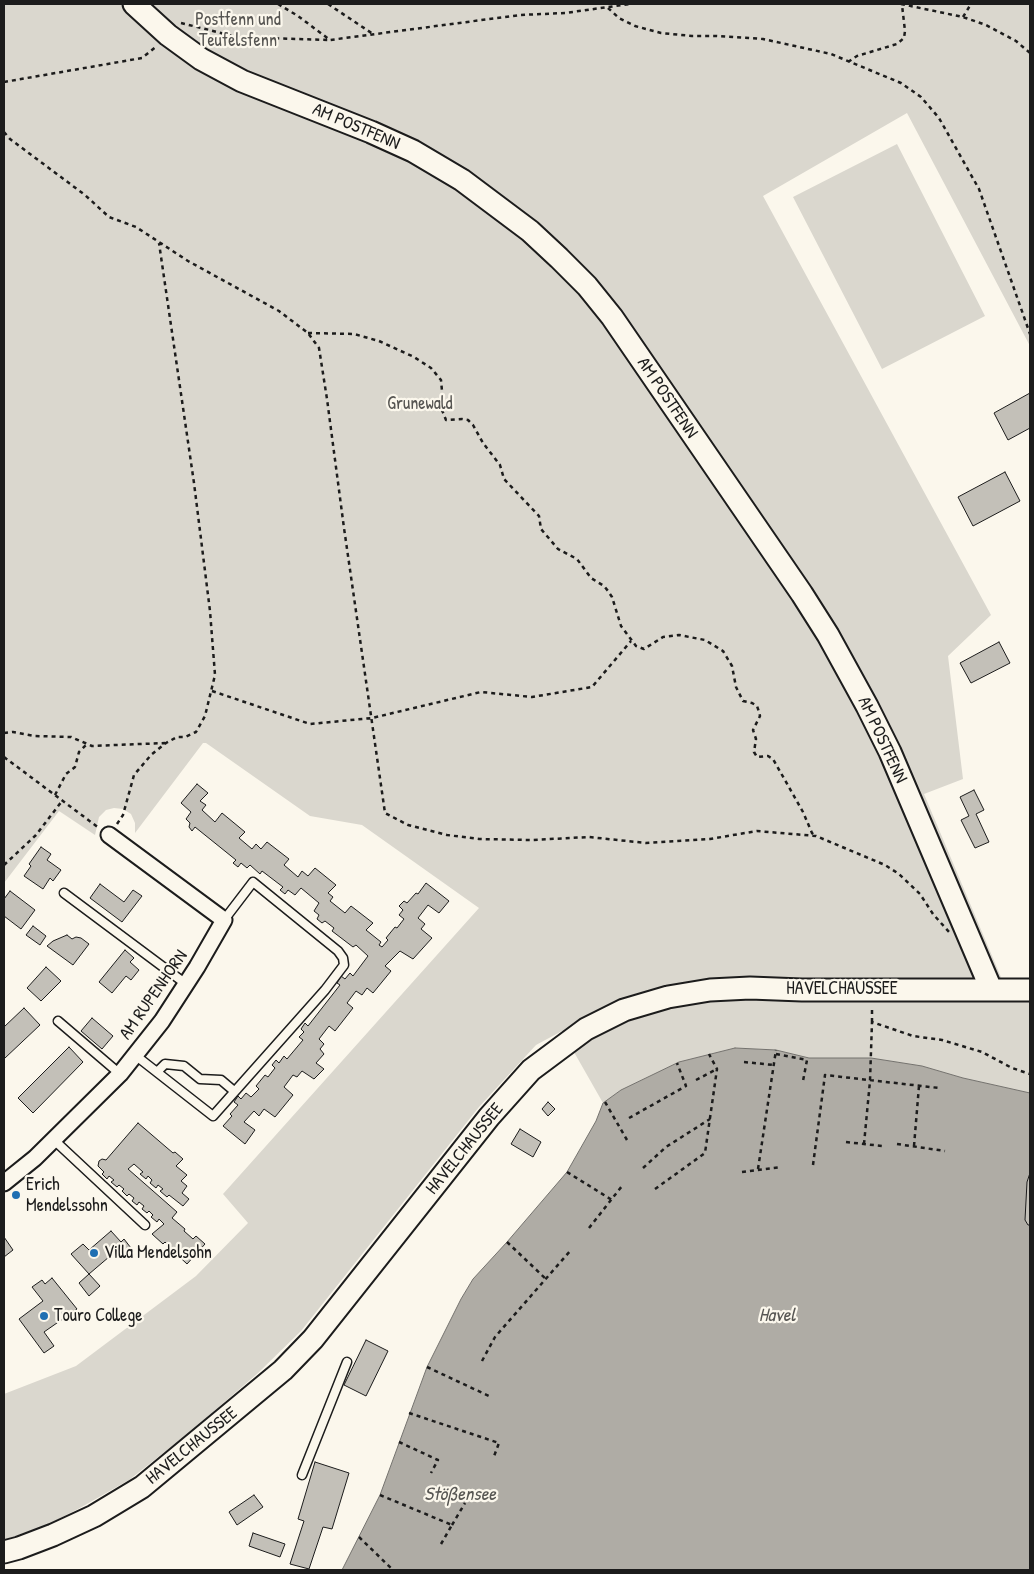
<!DOCTYPE html>
<meta charset="utf-8">
<style>
body{margin:0}
#map{position:relative;width:1034px;height:1574px;overflow:hidden;background:#fbf7ec;font-family:"Patrick Hand",sans-serif}
canvas{display:block}
.frame{position:absolute;inset:0;border:5px solid #1c1c1c;pointer-events:none}
</style>
<div id="map">
<canvas width="1034" height="1574"></canvas>
<div class="frame"></div>
</div>
<script>
const ctx = document.querySelector('canvas').getContext('2d');
ctx.lineJoin = 'round';
function fill(path, color) {
  ctx.fillStyle = color;
  ctx.fill(path, 'evenodd');
}
function shape(rows) {
  const path = new Path2D();
  for (const r of rows) {
    path.moveTo(r[0], r[1]);
    for (let i = 2; i < r.length; i += 2) path.lineTo(r[i], r[i + 1]);
  }
  return path;
}
function strokePath(path, color, width, dash) {
  ctx.strokeStyle = color;
  ctx.lineWidth = width;
  ctx.lineCap = dash ? 'butt' : 'round';
  ctx.setLineDash(dash || []);
  ctx.stroke(path);
}
function label(font, color, halo, rows, align = 'center') {
  ctx.font = font + ' "Patrick Hand",sans-serif';
  ctx.lineWidth = 4.5;
  ctx.setLineDash([]);
  ctx.textBaseline = 'middle';
  ctx.strokeStyle = halo;
  ctx.fillStyle = color;
  for (const [text, x, y, turn = 0] of rows) {
    ctx.save();
    ctx.translate(x, y);
    ctx.rotate((+turn || 0) * Math.PI / 180);
    ctx.textAlign = isNaN(turn) ? turn : align;
    if (halo) ctx.strokeText(text, 0, 0);
    ctx.fillText(text, 0, 0);
    ctx.restore();
  }
}
const green = shape([
 [4,4,1030,4,1030,346,907,113,763,196,991,615,948,656,963,779,924,794,1003,982,1030,981,1030,1093,963,1078,922,1066,871,1058,809,1058,776,1050,735,1048,679,1062,621,1090,603,1103,562,1031,536,1045,479,1107,301,1331,258,1373,190,1432,129,1480,78,1509,47,1525,4,1540,4,1394,76,1366,196,1276,248,1223,223,1194,479,908,362,825,310,816,206,743,203,743,135,833,135,823,131,814,123,809,114,808,106,810,99,817,95,835,59,811,4,883],
 [897,144,985,316,882,369,793,197]
]);
const water = shape([
 [735,1048,776,1050,809,1058,871,1058,922,1066,963,1078,1030,1093,1030,1570,342,1570,380,1495,427,1367,461,1299,473,1279,507,1242,567,1172,596,1121,603,1103,621,1090,679,1062,735,1048]
]);
const building = shape([
 [1030,393,1030,428,1008,440,994,413,1030,393],
 [1005,472,1020,501,973,526,958,497,1005,472],
 [999,642,1010,663,971,683,960,663,999,642],
 [197,784,208,793,200,801,206,805,202,810,215,822,222,813,245,832,239,838,252,849,256,844,261,849,267,842,289,859,284,865,298,877,302,871,308,876,315,868,336,885,328,893,333,897,330,901,345,913,351,906,373,923,366,930,381,942,379,945,382,947,388,940,386,938,395,927,397,928,404,919,399,915,403,910,399,906,404,901,407,903,416,893,418,894,426,883,449,901,439,913,428,905,418,918,425,924,421,929,432,938,413,959,400,951,385,966,391,971,373,993,367,988,362,995,356,991,347,1003,353,1008,335,1031,329,1026,319,1039,324,1044,320,1049,324,1054,316,1063,324,1069,314,1079,302,1071,297,1077,293,1075,284,1087,293,1095,275,1117,264,1109,259,1116,254,1111,244,1122,255,1130,245,1144,223,1126,232,1116,230,1114,238,1105,234,1102,238,1096,241,1099,246,1093,251,1097,259,1089,256,1086,265,1075,268,1077,275,1068,272,1065,276,1060,279,1063,284,1056,287,1059,303,1040,299,1037,304,1032,301,1029,305,1023,308,1026,340,985,337,983,341,976,345,979,350,973,353,976,368,956,356,945,353,947,332,931,334,928,325,921,322,923,317,919,319,915,314,911,319,903,301,888,295,895,288,890,285,894,280,890,283,887,262,871,260,874,250,865,247,868,241,863,238,867,233,863,236,860,195,827,192,831,189,827,190,823,186,819,191,812,181,803,197,784],
 [974,790,984,810,976,814,989,842,975,848,961,820,969,816,960,797,974,790],
 [41,847,51,854,47,860,61,870,53,881,50,878,43,889,24,876,31,866,29,864,41,847],
 [100,884,124,902,133,890,142,896,122,922,90,898,100,884],
 [10,891,35,910,21,929,4,916,4,899,10,891],
 [33,926,46,936,40,945,26,935,33,926],
 [67,935,72,939,76,937,81,938,89,944,73,965,47,946,53,941,67,935],
 [125,950,134,958,130,962,139,970,131,980,126,976,112,993,99,982,125,950],
 [46,967,61,981,41,1001,27,988,46,967],
 [24,1008,40,1025,5,1058,4,1057,4,1027,24,1008],
 [92,1018,113,1036,102,1049,81,1031,92,1018],
 [69,1047,83,1062,33,1113,18,1098,69,1047],
 [548,1102,555,1109,548,1116,542,1109,548,1102],
 [138,1123,173,1153,175,1152,183,1159,176,1166,187,1175,181,1181,187,1186,182,1193,189,1199,183,1206,169,1195,167,1197,160,1191,163,1189,158,1185,156,1188,150,1183,152,1180,148,1176,146,1179,140,1174,143,1172,134,1164,128,1169,177,1212,172,1218,185,1229,184,1231,193,1239,196,1236,205,1244,187,1264,169,1247,169,1246,165,1242,163,1244,152,1234,164,1224,159,1219,157,1222,151,1217,153,1215,149,1211,147,1213,142,1209,144,1206,139,1202,137,1205,132,1201,134,1198,129,1194,127,1196,122,1191,124,1189,119,1185,117,1187,111,1182,114,1180,109,1176,107,1179,102,1174,104,1172,98,1166,99,1161,102,1159,106,1160,138,1123],
 [520,1129,541,1142,533,1157,511,1144,520,1129],
 [1030,1173,1030,1225,1028,1225,1025,1220,1027,1182,1030,1173],
 [111,1231,121,1242,124,1239,131,1248,121,1257,116,1251,89,1274,71,1254,83,1244,89,1250,111,1231],
 [4,1237,13,1250,4,1257,4,1237],
 [89,1274,100,1286,89,1296,79,1283,89,1274],
 [52,1278,77,1309,44,1332,54,1346,44,1353,19,1319,43,1301,32,1287,42,1280,45,1284,52,1278],
 [366,1340,388,1351,366,1396,344,1385,366,1340],
 [315,1462,349,1473,332,1529,323,1527,309,1569,290,1564,304,1521,298,1519,315,1462],
 [254,1495,263,1507,237,1525,229,1512,254,1495],
 [253,1533,285,1544,280,1557,249,1546,253,1533]
]);
const path = shape([
 [278,4,298,16,330,40,520,15,565,13,630,4],
 [328,4,373,34],
 [901,4,963,17,986,25,1016,41,1030,53],
 [608,8,619,18,635,26,661,33,692,36,717,36,763,39,831,54,901,83,921,97,939,118,979,189,1030,334],
 [963,17,971,4],
 [181,23,237,37,328,40],
 [848,62,857,56,897,44,904,38,905,31,902,5],
 [4,82,142,58,157,46],
 [4,132,10,139,85,195,109,217,136,227,188,261,279,311,308,333,319,348,327,399,344,528,385,813,408,825,447,835,479,839,532,840,589,837,646,843,710,839,757,831,816,836,885,865,899,874,920,894,933,914,949,932],
 [308,333,354,334,379,341,414,357,431,368,441,380,443,402,442,410,446,420,462,419,468,420,473,425,483,443,500,465,504,479,539,516,541,529,558,549,577,559,591,578,604,586,608,591,612,597,621,626,636,646,644,649,663,637,679,635,705,640,723,651,732,666,736,687,743,701,752,703,757,706,759,712,760,716,753,730,756,739,754,752,757,757,768,756,773,759,803,812,812,833,814,835],
 [212,691,310,724,372,718,481,692,532,697,592,687,631,641],
 [4,733,13,732,34,736,71,737,92,746,165,743],
 [4,757,99,828],
 [55,795,66,774,75,767,79,752,87,744],
 [117,824,123,815,134,775,151,755,166,743,177,737,185,737,196,732,205,716,215,675,210,611,194,483,159,243],
 [4,865,36,835,62,801],
 [872,1022,872,1006],
 [776,1054,807,1060,803,1081],
 [744,1062,774,1065],
 [696,1080,717,1069],
 [605,1102,627,1140],
 [629,1118,686,1086,677,1063],
 [846,1142,882,1146],
 [864,1144,870,1081,872,1022,913,1036,942,1040,982,1052,1012,1068,1030,1074],
 [897,1144,945,1151],
 [914,1146,919,1086],
 [813,1165,825,1075,939,1088],
 [643,1168,666,1147,710,1119],
 [758,1169,776,1050],
 [567,1172,612,1200],
 [742,1172,781,1167],
 [655,1189,705,1153,717,1069,709,1054],
 [589,1228,622,1186],
 [507,1242,546,1279],
 [482,1361,495,1337,571,1250],
 [427,1367,489,1396],
 [409,1413,499,1443,493,1459],
 [399,1442,438,1460,431,1473],
 [380,1495,452,1525,441,1544],
 [452,1525,465,1503],
 [359,1537,393,1570]
]);
const lane = shape([
 [64,893,186,984],
 [58,1021,120,1074],
 [135,1055,213,1116,325,990,344,965,343,958,338,951,253,882,224,920],
 [157,1072,165,1064,184,1066,200,1079,221,1080,234,1091],
 [54,1140,145,1225],
 [302,1475,347,1362]
]);
const street = shape([
 [4,1183,35,1158,120,1074,162,1021,197,967,224,920,109,835]
]);
const secondary = shape([
 [134,4,168,35,201,59,242,81,371,132,413,151,462,180,530,231,559,258,587,286,612,317,802,594,828,635,867,706,890,752,991,989],
 [4,1552,19,1548,53,1535,94,1516,142,1487,283,1370,313,1339,489,1117,531,1070,586,1029,624,1010,668,997,710,990,750,988,802,990,1030,990]
]);
const markers = [
 [16,1195,5,"#1f6fb2"],
 [94,1253,5,"#1f6fb2"],
 [44,1316,5,"#1f6fb2"]
];
const parkNames = [
 ["Postfenn und",238,20],
 ["Teufelsfenn",238,41],
 ["Grunewald",420,404]
];
const streetNames = [
 ["AM POSTFENN",356,127,23],
 ["AM POSTFENN",667,398,56],
 ["AM POSTFENN",882,740,65],
 ["HAVELCHAUSSEE",842,989],
 ["AM RUPENHORN",154,995,-55],
 ["HAVELCHAUSSEE",465,1149,-51],
 ["HAVELCHAUSSEE",192,1446,-39]
];
const poiNames = [
 ["Erich",26,1185],
 ["Mendelssohn",26,1206],
 ["Villa Mendelsohn",104,1253],
 ["Touro College",54,1316]
];
const waterNames = [
 ["Havel",777,1316],
 ["Stößensee",460,1495]
];
fill(green, '#dad7ce');
fill(water, '#afaca5');
strokePath(water, '#74726e', 1);
fill(building, '#c3c0b8');
strokePath(building, '#1c1c1c', 1);
strokePath(lane, '#1c1c1c', 11);
strokePath(street, '#1c1c1c', 19);
strokePath(secondary, '#1c1c1c', 25);
strokePath(path, '#1c1c1c', 2.5, [4, 4]);
strokePath(lane, '#fbf7ec', 8);
strokePath(street, '#fbf7ec', 15);
strokePath(secondary, '#fbf7ec', 21);
for (const [x, y, r, color] of markers) {
  const dot = new Path2D();
  dot.arc(x, y, r, 0, 2 * Math.PI);
  ctx.fillStyle = color;
  ctx.fill(dot);
  strokePath(dot, '#fbf7ec', 2);
}
label('18px', '#555451', '#fbf7ec', parkNames);
label('18px', '#1c1c1c', '#fbf7ec', streetNames);
label('18px', '#1c1c1c', '#fbf7ec', poiNames, 'left');
label('italic 19px', '#575653', '#fbf7ec', waterNames);
</script>
